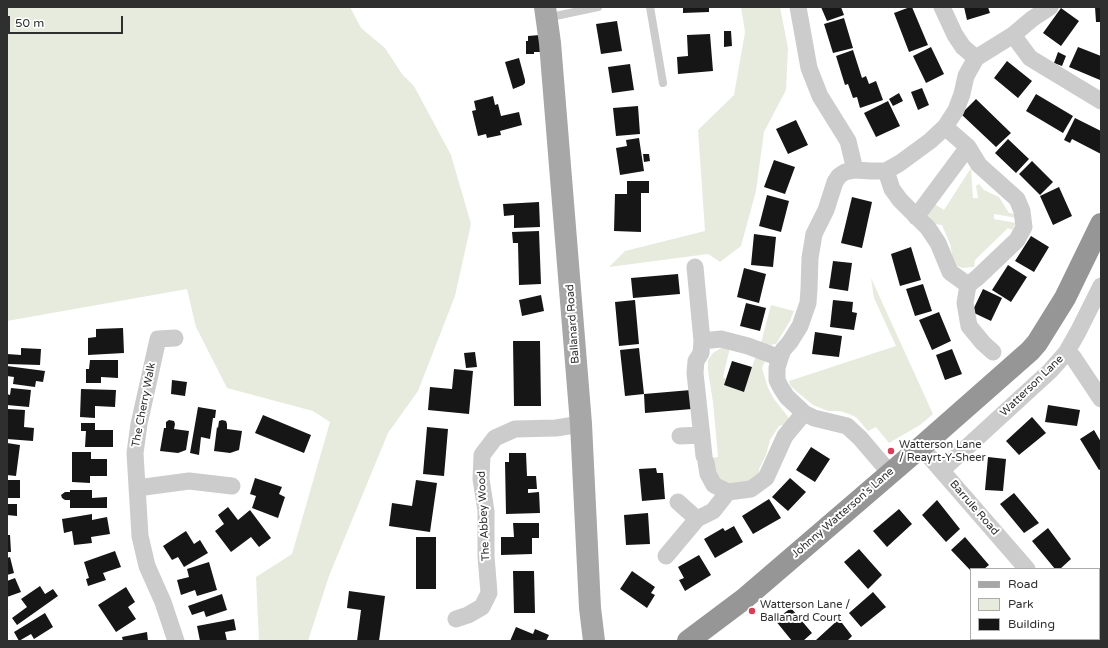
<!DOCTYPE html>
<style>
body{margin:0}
#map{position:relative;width:1108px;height:648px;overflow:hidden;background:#fff;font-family:"Varela Round",sans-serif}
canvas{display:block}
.frame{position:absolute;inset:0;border:8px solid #2f2f2f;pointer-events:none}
.legend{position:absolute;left:970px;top:568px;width:130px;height:72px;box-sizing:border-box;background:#fff;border:1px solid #acacac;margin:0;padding:5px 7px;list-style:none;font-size:12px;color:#2f2f2f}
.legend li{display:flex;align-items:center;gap:8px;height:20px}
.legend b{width:20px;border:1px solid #acacac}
.scale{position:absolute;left:8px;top:16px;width:115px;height:18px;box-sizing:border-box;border:2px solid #2f2f2f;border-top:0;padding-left:5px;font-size:12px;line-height:14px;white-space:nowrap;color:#2f2f2f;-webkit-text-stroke:3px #fff;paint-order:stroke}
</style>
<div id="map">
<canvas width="1108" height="648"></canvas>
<div class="frame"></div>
<ul class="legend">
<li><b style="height:5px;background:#a7a7a7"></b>Road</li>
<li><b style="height:11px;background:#e6ebde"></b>Park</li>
<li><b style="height:11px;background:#161616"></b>Building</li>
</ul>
<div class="scale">50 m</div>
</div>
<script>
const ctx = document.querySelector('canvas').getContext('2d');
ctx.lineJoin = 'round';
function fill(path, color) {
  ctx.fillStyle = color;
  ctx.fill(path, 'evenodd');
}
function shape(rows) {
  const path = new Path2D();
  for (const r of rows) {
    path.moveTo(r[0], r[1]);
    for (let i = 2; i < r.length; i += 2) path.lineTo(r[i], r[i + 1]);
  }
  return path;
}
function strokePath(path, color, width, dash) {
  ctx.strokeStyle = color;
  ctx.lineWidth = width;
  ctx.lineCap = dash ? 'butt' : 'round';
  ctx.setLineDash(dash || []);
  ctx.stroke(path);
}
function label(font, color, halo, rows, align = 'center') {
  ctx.font = font + ' "Varela Round",sans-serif';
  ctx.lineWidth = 4;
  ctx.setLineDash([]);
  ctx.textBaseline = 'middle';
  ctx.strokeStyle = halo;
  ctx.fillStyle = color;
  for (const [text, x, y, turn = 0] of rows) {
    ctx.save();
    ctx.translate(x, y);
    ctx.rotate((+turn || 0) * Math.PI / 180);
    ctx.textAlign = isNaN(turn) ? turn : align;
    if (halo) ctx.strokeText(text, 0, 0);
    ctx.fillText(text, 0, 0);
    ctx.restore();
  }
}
const green = shape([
 [7,7,350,7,361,28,385,48,402,74,414,86,451,155,471,224,455,296,418,391,388,433,329,576,308,641,259,641,256,577,292,554,330,422,313,411,227,388,196,327,187,289,7,321],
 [741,7,780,7,788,48,786,90,764,132,756,191,741,246,720,262,708,254,609,267,625,251,705,231,698,130,734,95,745,32],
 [971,168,973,198,978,198,976,186,979,184,984,190,999,197,1009,213,1016,214,1017,218,994,214,994,219,1016,223,1012,230,1008,228,975,260,974,267,962,268,955,265,952,261,952,254,950,244,942,225,935,224,930,220,928,215,930,208,933,203,944,210],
 [871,278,933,414,920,425,889,443,876,427,868,431,857,418,849,414,840,411,828,411,813,405,796,391,790,385,789,381,896,346,874,298],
 [771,305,794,311,790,321,776,344,770,345,761,343],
 [721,348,730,348,723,377,726,379,724,385,744,392,756,355,765,361,762,368,768,388,774,399,789,418,786,424,779,426,770,440,766,455,759,469,760,475,752,482,730,484,722,481,716,476,711,458,718,457,713,402,708,371,708,360,713,353]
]);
const building = shape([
 [683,7,709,7,709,12,683,13],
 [821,7,841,7,844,15,827,21],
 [910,7,912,7,928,45,909,52,894,13],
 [964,7,988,7,990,13,967,20],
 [1095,7,1101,7,1101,22,1096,22],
 [1061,8,1079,21,1061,46,1043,33],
 [844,18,853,48,833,53,824,24],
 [617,21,622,51,601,54,596,24],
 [724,31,731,31,732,46,724,47],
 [710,34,713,71,678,74,677,57,688,56,687,35],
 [540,35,540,52,534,52,534,54,526,54,526,41,528,41,528,36],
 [931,47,944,74,926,83,913,56],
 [1078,47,1101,56,1100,80,1069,67],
 [853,50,862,78,866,76,869,84,876,81,883,100,860,108,857,97,853,98,848,84,845,85,836,56],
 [1058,52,1066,56,1062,66,1054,63],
 [519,58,525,80,525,83,523,85,513,89,505,62],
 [1007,61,1032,81,1018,98,994,78],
 [630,64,634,90,612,93,608,67],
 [922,88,929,105,918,110,911,92],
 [899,93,903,101,893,106,889,99],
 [1036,94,1073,116,1063,133,1026,111],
 [493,96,495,105,498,104,501,116,519,112,522,125,500,131,501,135,487,138,486,134,478,136,472,111,476,110,474,101],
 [976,99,1011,133,996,147,961,114],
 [888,101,900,126,876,137,864,113],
 [638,106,640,134,616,136,613,108],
 [1075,118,1101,131,1101,154,1072,139,1070,143,1064,140],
 [796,120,808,145,788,154,776,129],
 [639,138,644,171,620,175,616,148,627,146,626,140],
 [1008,139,1029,159,1016,173,995,153],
 [643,154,649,154,650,161,644,162],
 [774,160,795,167,785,194,764,187],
 [1032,161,1053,182,1040,195,1019,174],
 [627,181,649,181,649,193,641,193,641,232,614,231,615,194,627,194],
 [1059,187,1072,216,1053,225,1040,196],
 [767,195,789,201,781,232,759,226],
 [852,197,872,202,862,248,841,243],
 [539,202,540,227,514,228,514,215,504,216,503,204],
 [539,231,541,284,519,285,518,243,513,243,512,232],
 [754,234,776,237,773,267,751,265],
 [1031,236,1049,247,1034,272,1015,261],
 [911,247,921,280,900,286,891,254],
 [833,261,852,263,848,291,829,288],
 [1008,265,1027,277,1011,302,992,290],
 [744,268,766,274,759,303,737,297],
 [678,274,680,294,633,298,631,278],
 [923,284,932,311,915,316,906,289],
 [983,289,1002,298,991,321,972,312],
 [541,295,544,311,522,316,519,300],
 [635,300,639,344,619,346,615,302],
 [833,300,853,302,852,312,857,313,854,330,830,327],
 [746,303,766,308,760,331,740,326],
 [939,312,951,341,932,350,919,320],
 [123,328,124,353,88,355,88,338,96,337,96,329],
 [815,332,842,336,839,357,812,354],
 [513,341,540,341,541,406,514,406],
 [21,348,41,349,40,365,7,364,7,354,21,355],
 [639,348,644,394,625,396,620,350],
 [952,349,962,374,945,380,936,355],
 [475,352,477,367,466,368,464,353],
 [90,360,118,360,118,378,101,377,101,383,86,383,86,369,89,369],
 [732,361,752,367,744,392,724,385],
 [7,366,45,371,43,382,36,381,35,387,13,384,14,377,7,376],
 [454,369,473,371,469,414,428,410,430,387,452,389],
 [172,380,187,382,185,396,171,394],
 [11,388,31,390,29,407,7,405,7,394,10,395],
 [81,389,116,390,115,407,95,406,95,418,80,417],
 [691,390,692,409,645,413,644,394],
 [1048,405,1080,410,1077,426,1045,422],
 [198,407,216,410,215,418,213,418,210,439,201,437,199,455,190,453],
 [8,409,25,410,24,427,34,428,33,441,7,439],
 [263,415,311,435,304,453,255,433],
 [1032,417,1046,433,1019,455,1006,441],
 [169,420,174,421,175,424,174,429,189,431,186,450,178,453,160,451,164,428,166,428,166,422],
 [222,420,226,421,227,424,227,429,242,431,239,450,230,453,214,451,217,427,218,428,219,421],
 [81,423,95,423,95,430,113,430,113,447,85,447,86,431,81,431],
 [427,427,448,429,444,476,423,474],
 [1094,430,1101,442,1101,469,1099,470,1080,439],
 [7,443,20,445,16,476,7,475],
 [811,447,830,459,815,482,796,470],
 [72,452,91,452,91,459,107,459,107,476,90,476,90,483,72,482],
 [509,453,526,453,527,476,536,476,537,489,528,489,528,493,539,492,540,513,506,514,505,462,509,462],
 [988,457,1006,459,1003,491,985,490],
 [656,468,657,473,663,473,665,499,642,501,639,469],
 [255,478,282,487,279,494,285,497,278,518,252,508,256,496,250,494],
 [790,478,806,492,788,511,772,497],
 [7,480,20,480,20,498,7,498],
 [416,480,437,483,430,532,389,526,392,503,412,506],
 [70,490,92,490,92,498,107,497,107,508,70,508,70,500,65,500,62,498,61,495,65,492,70,492],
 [1014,493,1039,523,1024,533,1000,504],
 [769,499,781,518,753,534,742,516],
 [937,500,960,529,946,542,922,515],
 [7,504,17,504,17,516,7,515],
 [228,507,238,520,250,510,271,538,259,547,251,537,231,552,215,531,224,524,218,515],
 [899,509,912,524,887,547,873,531],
 [648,513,650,544,626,545,624,515],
 [92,514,92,520,107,517,110,534,91,537,92,543,74,545,72,531,64,533,62,519],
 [513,523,539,523,539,538,532,538,532,554,501,555,501,537,514,537],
 [734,526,743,542,715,558,704,539,723,528,725,531],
 [1048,528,1071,559,1060,569,1055,569,1032,541],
 [186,531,194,544,200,540,208,553,184,567,178,557,172,560,163,546],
 [7,535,10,535,11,552,7,552],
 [416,537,436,537,436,589,416,589],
 [965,537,989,565,984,569,971,569,971,571,951,550],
 [859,549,882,575,868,589,844,562],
 [115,551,121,567,103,573,106,580,88,586,86,579,89,578,84,562],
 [699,555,711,575,685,591,679,580,684,578,678,567],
 [10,557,14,573,7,575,7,558],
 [209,562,217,590,197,596,195,590,181,595,177,580,189,577,187,569],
 [513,571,534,571,535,613,514,613],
 [632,571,655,587,651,593,655,595,647,608,620,589],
 [15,578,21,592,7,597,7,581],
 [40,586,45,594,53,589,58,596,17,625,12,618,27,607,21,599],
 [126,587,135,602,128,607,136,619,116,632,98,605],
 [349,591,385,596,379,641,357,641,361,610,347,608],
 [873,592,886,607,861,627,849,613],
 [222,594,227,610,206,617,204,611,192,615,188,606],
 [791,608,812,633,803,641,792,641,775,620],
 [45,613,53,627,34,639,31,634,19,641,14,632],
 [234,619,236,630,225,632,227,641,200,641,197,626],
 [839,619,852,636,847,641,817,641,816,640],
 [516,627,533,634,535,629,549,635,546,641,510,641],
 [147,632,148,641,123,641,122,637],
 [1023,639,1044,639,1046,641,1025,641]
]);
const lane = shape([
 [650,7,663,83],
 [546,18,598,7]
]);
const street = shape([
 [798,7,809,68,820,96,848,141,855,170],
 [942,7,955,35,963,47,976,58],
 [1013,35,1030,58,1101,101],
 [886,171,892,189,900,200,928,228,938,243,950,272,968,285,977,278,1017,240,1024,227,1022,211,1017,199,979,165,968,147,945,127],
 [916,217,968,147],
 [695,267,702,341],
 [968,285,965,303,969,326,983,343,993,352],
 [175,338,158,339,139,424,135,453,140,536,147,566,163,602,176,641],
 [1066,353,1073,357,1101,399],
 [680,436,702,435],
 [921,447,1027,569],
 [704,456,695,373,696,361,701,353,702,341,721,339,748,346,780,358],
 [706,462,708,474,714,485,728,492],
 [942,470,1050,371,1066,353,1078,332,1101,286],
 [890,473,860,438,847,426,814,418,804,413,787,397,781,388,777,380,777,368,780,358,783,350,790,342,800,326,808,303,809,289,810,258,814,234,826,210,835,182,839,176,845,172,855,170,871,171,886,171,900,163,930,141,945,127,956,110,962,94,966,76,976,58,1013,35,1032,19,1050,7],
 [137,488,189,481,232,486],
 [678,502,697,519],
 [666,556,697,519,713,511,728,492,751,489,766,478,785,436,804,413],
 [456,619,468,615,482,607,489,593,486,556,486,511,481,479,482,455,495,438,515,429,556,428,581,424],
 [1088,639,1090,641]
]);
const primary = shape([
 [545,7,550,43,581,424,590,608,594,641]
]);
const highway = shape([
 [688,641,744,599,921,447,1030,351,1037,343,1065,298,1101,224]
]);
const markers = [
 [891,451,4,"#d6415a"],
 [752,611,4,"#d6415a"]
];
const streetNames = [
 ["Ballanard Road",573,324,-94],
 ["Watterson Lane",1032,386,-44],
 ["The Cherry Walk",144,405,-79],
 ["Barrule Road",974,508,49],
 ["Johnny Watterson's Lane",843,513,-41],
 ["The Abbey Wood",484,516,-93]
];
const poiNames = [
 ["Watterson Lane",899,445],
 ["/ Reayrt-Y-Sheer",899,458],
 ["Watterson Lane /",760,605],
 ["Ballanard Court",760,618]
];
fill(green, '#e6ebde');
fill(building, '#161616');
strokePath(lane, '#ccc', 8);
strokePath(street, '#ccc', 17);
strokePath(primary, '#a7a7a7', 22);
strokePath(highway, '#969696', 22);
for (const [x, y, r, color] of markers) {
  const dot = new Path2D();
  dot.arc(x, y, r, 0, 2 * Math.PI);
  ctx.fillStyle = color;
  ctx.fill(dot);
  strokePath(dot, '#fff', 1.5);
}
label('11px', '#2f2f2f', '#fff', streetNames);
label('11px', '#2f2f2f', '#fff', poiNames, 'left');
</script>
